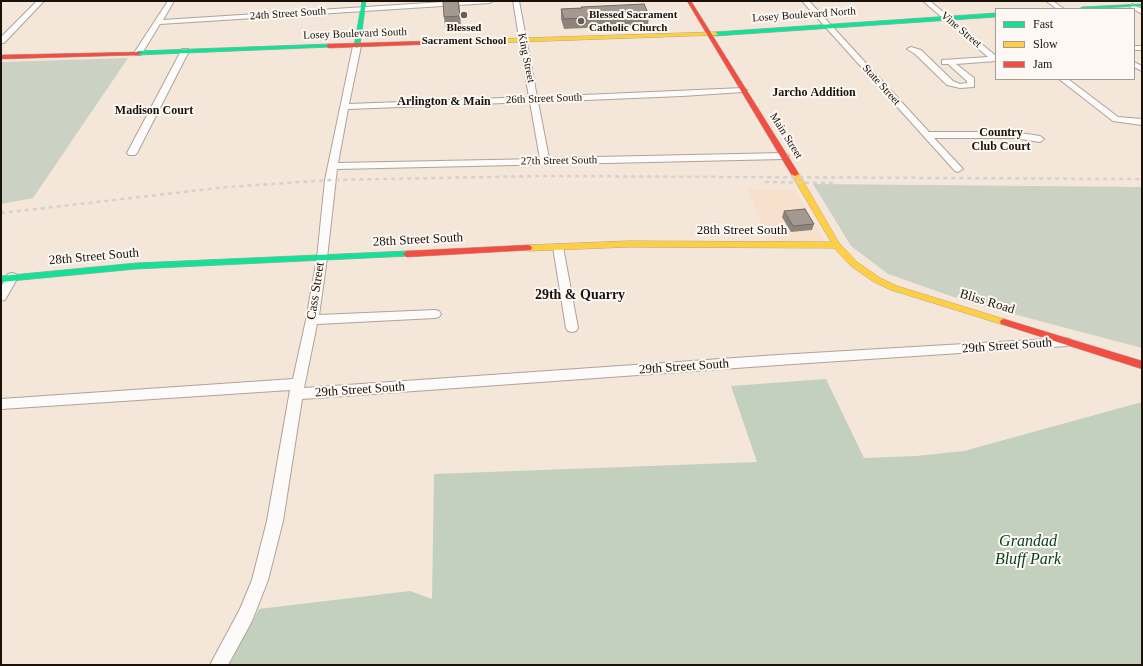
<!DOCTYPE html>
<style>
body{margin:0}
#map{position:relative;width:1143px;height:666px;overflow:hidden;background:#f4e7da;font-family:Georgia,serif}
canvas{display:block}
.frame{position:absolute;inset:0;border:2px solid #1a120a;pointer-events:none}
.legend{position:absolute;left:995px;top:8px;width:140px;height:72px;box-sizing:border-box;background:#fdf8f3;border:1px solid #a29c96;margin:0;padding:5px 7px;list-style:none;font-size:12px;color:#1a120a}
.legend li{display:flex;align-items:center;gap:8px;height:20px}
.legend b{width:20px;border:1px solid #a29c96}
</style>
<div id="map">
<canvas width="1143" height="666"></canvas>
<div class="frame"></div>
<ul class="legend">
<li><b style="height:5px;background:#16e098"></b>Fast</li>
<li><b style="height:5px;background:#ffcf43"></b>Slow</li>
<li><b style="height:5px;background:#f24e42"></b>Jam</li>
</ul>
</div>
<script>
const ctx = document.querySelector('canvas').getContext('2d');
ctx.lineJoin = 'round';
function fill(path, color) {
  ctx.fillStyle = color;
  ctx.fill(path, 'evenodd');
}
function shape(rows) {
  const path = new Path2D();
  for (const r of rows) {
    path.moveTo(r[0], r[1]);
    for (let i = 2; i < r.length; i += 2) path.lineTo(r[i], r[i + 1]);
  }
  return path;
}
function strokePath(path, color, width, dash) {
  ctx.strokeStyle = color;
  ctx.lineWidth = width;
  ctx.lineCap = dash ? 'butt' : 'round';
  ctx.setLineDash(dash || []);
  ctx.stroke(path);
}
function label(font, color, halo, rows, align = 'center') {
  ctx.font = font + ' Georgia,serif';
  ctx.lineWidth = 4;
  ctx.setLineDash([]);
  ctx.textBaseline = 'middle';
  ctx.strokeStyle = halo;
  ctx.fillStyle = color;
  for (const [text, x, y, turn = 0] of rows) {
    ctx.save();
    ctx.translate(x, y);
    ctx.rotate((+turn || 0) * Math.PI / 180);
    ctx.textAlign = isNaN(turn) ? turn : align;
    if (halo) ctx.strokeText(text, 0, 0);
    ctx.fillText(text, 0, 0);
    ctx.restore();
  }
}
const built = shape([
 [747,189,795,190,824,239,822,241,769,241]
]);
const green = shape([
 [128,58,33,198,1,204,1,62],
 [813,184,1142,187,1142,348,968,302,888,274,851,246]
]);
const forest = shape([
 [826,379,864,458,916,456,964,451,1142,402,1142,665,229,665,259,609,410,591,432,599,434,474,757,462,731,386]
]);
const street = shape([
 [37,1,44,1,4,43,1,43,1,37,37,1],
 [168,1,174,1,163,20,459,1,493,1,490,3,160,24,141,55,135,55,134,53,168,1],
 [513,1,519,1,537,97,743,88,747,90,743,92,682,96,538,102,549,158,784,153,789,156,784,159,337,169,327,258,319,315,435,310,439,311,441,314,439,317,435,318,317,324,304,388,778,355,1066,338,1070,339,1072,342,1070,345,1066,346,778,365,302,399,283,521,268,580,252,621,228,665,210,665,240,609,252,580,267,521,290,390,1,409,1,399,293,379,306,320,317,258,325,180,353,46,357,44,361,46,349,104,529,97,513,1],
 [530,102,540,159,338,163,348,109,530,102],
 [802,1,809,1,929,132,1014,132,1040,136,1044,139,1040,142,1014,138,934,138,963,169,958,172,955,171,802,1],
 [923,1,930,1,996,56,996,61,956,64,974,78,974,87,960,88,947,85,915,54,907,49,911,47,921,50,953,81,960,84,967,83,967,81,948,64,942,64,942,60,988,57,923,1],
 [1046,1,1053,1,1064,9,1057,9,1046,1],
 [1132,4,1142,9,1142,14,1130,7,1129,6,1132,4],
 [1134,46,1142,46,1142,50,1134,50,1134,46],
 [182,49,188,49,189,51,137,153,135,155,129,155,127,153,182,49],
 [1134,62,1142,66,1142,71,1134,67,1134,62],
 [1059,79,1068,79,1118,117,1142,119,1142,125,1113,121,1059,79],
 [558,244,563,247,578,328,576,331,572,332,568,331,566,328,553,247,558,244],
 [12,273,16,274,18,277,5,300,1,301,1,287,8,274,12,273]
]);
const fast = shape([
 [362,1,366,1,360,46,357,48,354,46,362,1],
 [1142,4,1142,6,1079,9,1082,7,1142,4],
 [996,13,996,17,715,36,712,34,715,32,996,13],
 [329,44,331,45,331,47,138,55,135,53,138,51,329,44],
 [407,251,410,252,411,254,410,256,136,269,1,282,1,276,136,263,407,251]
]);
const slow = shape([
 [715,32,718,34,717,35,461,44,458,42,461,40,715,32],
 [795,172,799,174,839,243,857,262,880,278,897,286,1007,320,1008,322,1007,324,1004,325,891,290,874,282,851,266,834,248,629,247,528,251,524,248,528,245,629,241,831,242,791,174,795,172]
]);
const jam = shape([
 [687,1,691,1,799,174,795,176,791,174,687,1],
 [461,40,463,41,463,43,329,48,326,46,329,44,461,40],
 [140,52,141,53,138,55,1,59,1,55,140,52],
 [528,245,531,246,532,248,531,250,407,257,403,254,407,251,528,245],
 [1004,319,1142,361,1142,369,1001,324,1000,322,1001,320,1004,319]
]);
const rail = shape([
 [765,182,833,183],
 [1,213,227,187,330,180,540,176,1142,179]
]);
const wall = shape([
 [459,1,461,26,445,27,444,17],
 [581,7,649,15,648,25,564,29,561,19,561,9,581,8],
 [784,211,814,224,812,230,791,232,782,217]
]);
const building = shape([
 [443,1,458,1,460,16,444,17,443,1],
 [644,4,649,15,564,19,561,9,582,8,581,7,644,4],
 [805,209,814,224,793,226,784,211,805,209]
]);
const markers = [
 [464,15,4,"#665d53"],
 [581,21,4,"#665d53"]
];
const farStreetnames = [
 ["24th Street South",288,14,-4],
 ["Losey Boulevard North",804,15,-4],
 ["Vine Street",961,30,40],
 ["Losey Boulevard South",355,34,-2],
 ["King Street",526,58,79],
 ["State Street",881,85,48],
 ["26th Street South",544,99,-2],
 ["Main Street",786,136,58],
 ["27th Street South",559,161,-1]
];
const farPoinames = [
 ["Blessed Sacrament",589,15],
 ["Catholic Church",589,28],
 ["Blessed",464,28,"center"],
 ["Sacrament School",464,41,"center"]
];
const farNeighbourhoodnames = [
 ["Jarcho Addition",814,93],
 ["Arlington & Main",444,102],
 ["Madison Court",154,111],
 ["Country",1001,133],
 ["Club Court",1001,147]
];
const streetNames = [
 ["28th Street South",742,231],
 ["28th Street South",418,240,-3],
 ["28th Street South",94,257,-5],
 ["Cass Street",316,291,-81],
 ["Bliss Road",987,302,17],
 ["29th Street South",1007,346,-4],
 ["29th Street South",684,367,-4],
 ["29th Street South",360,390,-4]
];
const neighbourhoodNames = [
 ["29th & Quarry",580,295]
];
const nearParknames = [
 ["Grandad",1028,542],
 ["Bluff Park",1028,560]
];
fill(built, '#f7e1cc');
fill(green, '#cbd1c3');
fill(forest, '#c3d0bd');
strokePath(street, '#aea39a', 2);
strokePath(fast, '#aea39a', 1);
strokePath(slow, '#aea39a', 1);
strokePath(jam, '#aea39a', 1);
fill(street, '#fdfbf9');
fill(fast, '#16e098');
fill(slow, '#ffcf43');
fill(jam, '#f24e42');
strokePath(rail, '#d5d1cd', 2.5, [4, 4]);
fill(wall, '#8d847c');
fill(building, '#a49990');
strokePath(building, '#736b65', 1);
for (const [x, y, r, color] of markers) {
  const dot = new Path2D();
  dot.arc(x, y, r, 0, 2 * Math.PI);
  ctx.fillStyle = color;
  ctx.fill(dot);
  strokePath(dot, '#fdf8f3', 1.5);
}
label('11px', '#1a120a', '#fdf8f3', farStreetnames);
label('bold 11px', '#1a120a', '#fdf8f3', farPoinames, 'left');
label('bold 12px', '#1a120a', '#fdf8f3', farNeighbourhoodnames);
label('13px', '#1a120a', '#fdf8f3', streetNames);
label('bold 14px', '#1a120a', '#fdf8f3', neighbourhoodNames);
label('italic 16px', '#003e21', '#fdf8f3', nearParknames);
</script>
